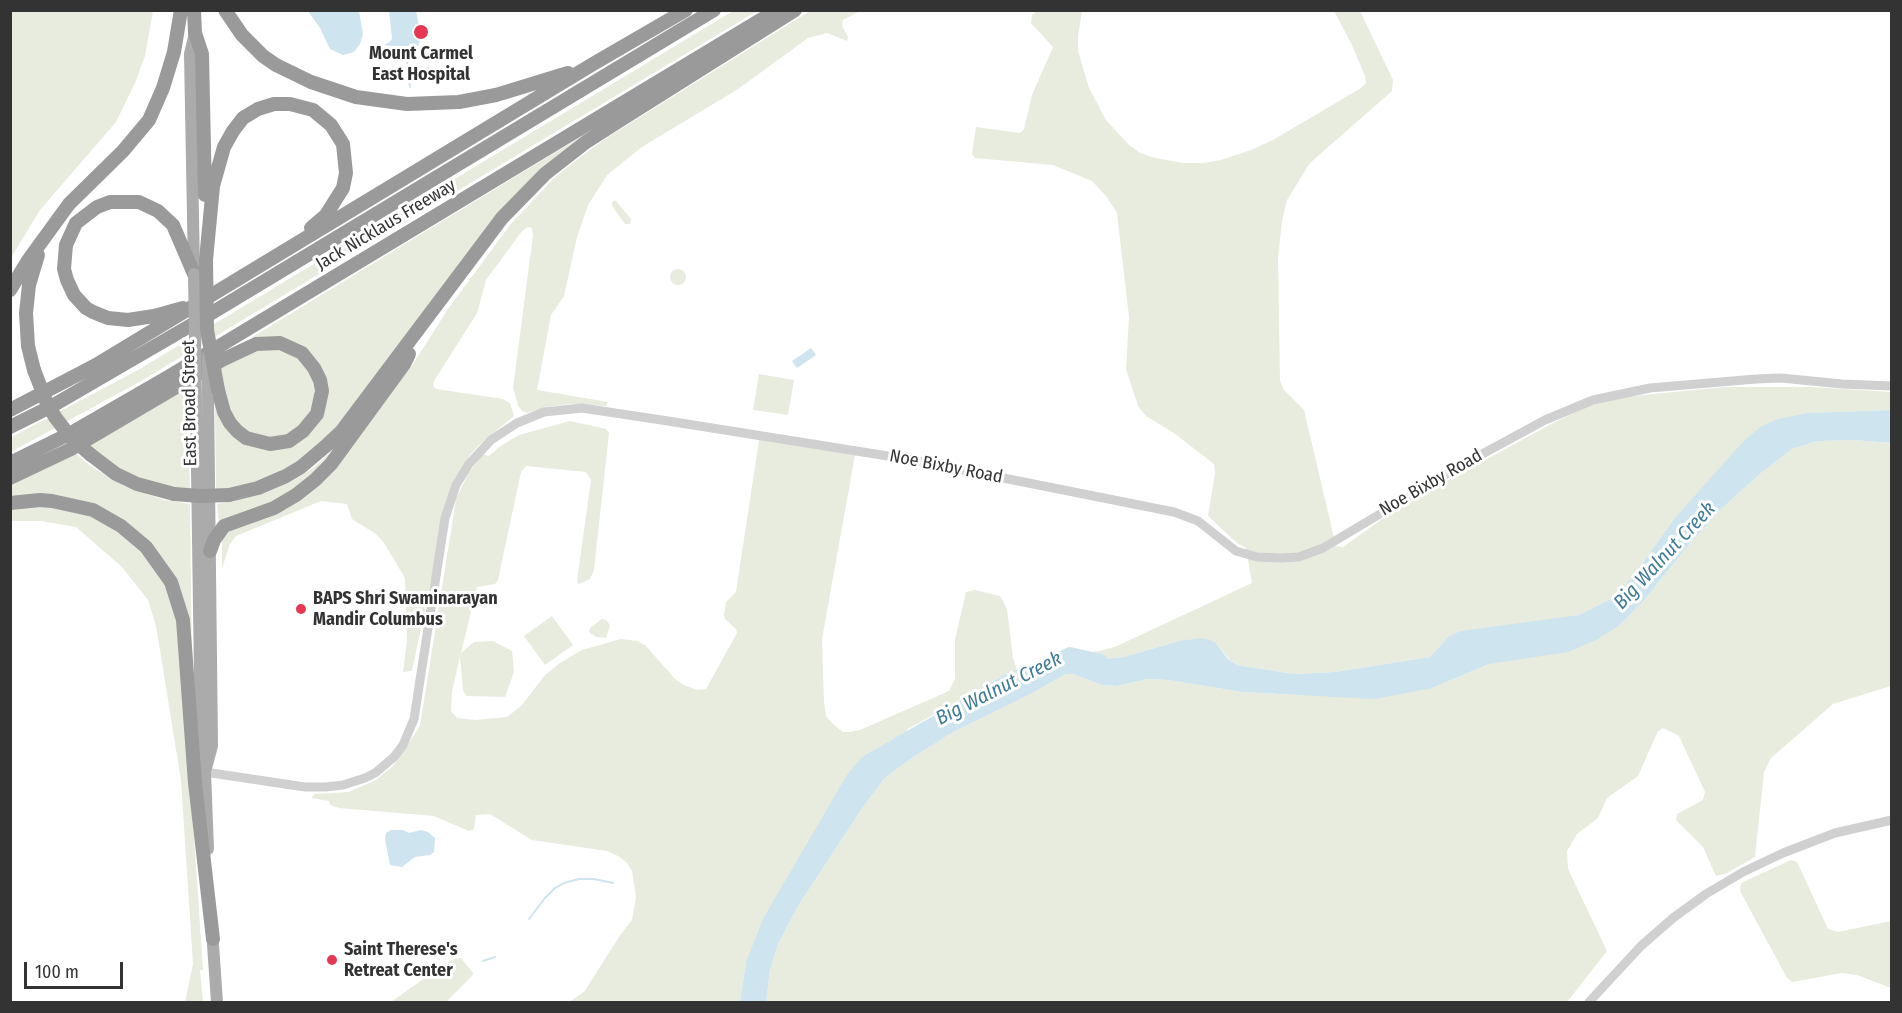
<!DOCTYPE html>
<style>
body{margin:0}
#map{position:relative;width:1902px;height:1013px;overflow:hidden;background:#fff;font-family:"Fira Sans Condensed",sans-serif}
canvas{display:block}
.frame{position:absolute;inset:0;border:12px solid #333;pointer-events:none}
.scale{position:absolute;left:24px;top:962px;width:99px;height:27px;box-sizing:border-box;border:3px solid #333;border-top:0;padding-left:8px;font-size:18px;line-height:21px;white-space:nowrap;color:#333;-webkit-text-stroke:4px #fff;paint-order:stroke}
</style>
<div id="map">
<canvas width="1902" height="1013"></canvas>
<div class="frame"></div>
<div class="scale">100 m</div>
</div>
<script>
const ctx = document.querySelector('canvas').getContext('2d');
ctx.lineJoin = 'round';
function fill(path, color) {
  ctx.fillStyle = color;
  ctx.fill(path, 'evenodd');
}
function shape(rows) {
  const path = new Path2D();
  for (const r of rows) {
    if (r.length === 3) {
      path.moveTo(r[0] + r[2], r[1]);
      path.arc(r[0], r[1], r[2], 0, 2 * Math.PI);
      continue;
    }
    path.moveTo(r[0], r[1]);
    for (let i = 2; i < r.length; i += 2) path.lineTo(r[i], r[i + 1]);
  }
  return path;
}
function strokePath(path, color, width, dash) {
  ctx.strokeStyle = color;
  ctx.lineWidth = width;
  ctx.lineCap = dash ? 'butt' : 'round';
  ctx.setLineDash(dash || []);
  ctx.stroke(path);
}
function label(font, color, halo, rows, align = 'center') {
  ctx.font = font + ' "Fira Sans Condensed",sans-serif';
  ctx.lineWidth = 6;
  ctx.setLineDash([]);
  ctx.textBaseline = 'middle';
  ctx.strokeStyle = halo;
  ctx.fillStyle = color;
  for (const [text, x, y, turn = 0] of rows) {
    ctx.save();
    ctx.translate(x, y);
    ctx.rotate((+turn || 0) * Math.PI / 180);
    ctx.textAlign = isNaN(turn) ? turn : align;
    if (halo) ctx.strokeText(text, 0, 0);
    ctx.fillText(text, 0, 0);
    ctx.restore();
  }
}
const green = shape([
 [11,10,153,11,145,56,135,83,116,122,40,210,11,258],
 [733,11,757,11,141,381,11,452,10,438,138,370],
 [810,11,860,11,843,20,842,26,848,37,847,41,827,33,808,38,738,89,642,147,607,175,588,205,577,237,564,296,551,315,537,390,608,402,606,406,571,404,547,407,527,413,522,411,518,405,513,388,533,235,532,228,528,227,522,231,486,280,477,313,434,381,433,386,436,389,503,399,510,403,514,416,480,444,470,455,456,477,449,492,412,671,403,672,407,641,405,578,384,543,376,534,352,519,347,504,321,501,236,536,230,544,222,568,222,537,224,532,282,508,383,399,413,364,448,309,510,225,554,178,580,157,608,137],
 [1037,11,1082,11,1078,36,1078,51,1089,88,1106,120,1128,144,1140,153,1155,158,1183,163,1204,163,1221,160,1251,150,1273,140,1361,88,1366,83,1365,76,1351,43,1334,11,1360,11,1393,80,1392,91,1310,163,1287,200,1282,221,1278,258,1280,381,1284,390,1304,410,1336,546,1343,547,1396,509,1551,424,1586,407,1622,397,1725,387,1813,387,1891,392,1891,410,1808,413,1674,519,1632,578,1609,600,1579,615,1448,637,1430,657,1335,672,1294,674,1237,665,1229,659,1215,642,1179,641,1124,657,1103,659,1071,654,1100,651,1117,646,1252,583,1246,548,1237,543,1208,516,1215,473,1214,464,1174,433,1146,416,1138,406,1126,369,1129,317,1117,213,1106,196,1092,181,1053,165,975,158,972,154,976,127,1020,133,1024,129,1032,95,1053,47,1031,23,1032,15],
 [587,133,561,155,342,423,304,459,255,484,216,490,215,406,220,415,269,448,322,411,311,358,252,339,254,336],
 [615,200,631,219,630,224,625,224,612,206,612,202],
 [678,277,8],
 [273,349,290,354,303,362,313,381,315,397,311,411,301,426,288,435,270,439,247,433,229,415,220,367,255,350],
 [759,374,794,380,788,415,753,410],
 [187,386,190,490,177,489,146,481,115,467,87,446],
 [570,421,606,429,609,433,594,570,590,579,579,584,577,581,591,480,586,472,526,466,521,472,498,580,495,584,477,587,461,653,474,642,493,641,512,651,514,672,505,697,467,696,463,691,460,656,452,692,451,711,457,718,476,720,507,717,522,705,545,675,560,663,582,650,621,639,637,641,645,645,676,680,684,685,697,690,706,689,737,633,736,629,725,619,724,615,726,602,736,592,759,440,855,455,822,639,824,702,826,716,835,726,843,732,851,732,860,730,949,691,955,679,955,640,966,592,975,590,1000,596,1007,609,1013,658,1017,670,1004,675,908,729,746,962,740,1002,569,1002,584,992,621,934,632,920,636,898,632,871,627,863,620,857,607,851,532,840,490,814,476,815,474,829,469,831,434,816,339,808,330,805,329,801,311,798,315,794,349,792,376,780,394,765,420,726,454,512,456,499,468,474,483,454,489,456,499,447,519,435],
 [1853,440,1891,443,1891,686,1833,704,1771,758,1764,772,1755,857,1727,873,1716,876,1703,847,1676,820,1677,814,1703,800,1705,792,1679,736,1663,728,1658,731,1638,776,1607,798,1598,818,1577,834,1567,851,1568,869,1607,951,1567,1002,766,1002,770,970,778,944,798,906,863,807,884,779,910,759,955,731,1027,696,1066,674,1073,674,1102,685,1117,686,1148,679,1168,680,1242,692,1297,695,1432,688,1489,664,1510,659,1620,625,1646,598,1691,542,1721,509,1761,473,1792,449,1817,441],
 [341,442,331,458,285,497,219,524,217,504,259,495,292,481,312,469],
 [75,453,89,465,124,486,164,500,190,504,192,670,182,603,117,519,11,499,11,484],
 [41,505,83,511,138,544,165,581,180,629,203,970,200,970,203,1002,185,1002,193,964,181,780,156,626,148,600,122,567,76,527,41,521,11,521,11,507],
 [552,616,573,645,545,665,524,636],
 [602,619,606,620,610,625,606,638,596,637,589,632,590,628],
 [1791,860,1797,862,1828,929,1838,932,1891,921,1891,988,1857,975,1842,973,1792,982,1787,978,1740,891,1741,883],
 [461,958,473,973,472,976,446,1002,391,1002,443,965,454,959]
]);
const water = shape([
 [308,11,359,11,363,34,360,44,354,52,343,55,330,49,320,28],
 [389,11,416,11,421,36,417,49,384,45,391,41,392,38],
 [811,348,816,355,797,368,792,361],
 [1891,410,1891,443,1854,440,1817,441,1792,449,1761,473,1721,509,1691,542,1646,598,1620,625,1596,640,1568,652,1489,664,1432,688,1375,699,1242,692,1168,680,1148,679,1117,686,1102,685,1073,674,1066,674,1027,696,955,731,910,759,884,779,863,807,798,906,778,944,770,970,766,1002,740,1002,746,962,764,917,847,775,862,757,1004,675,1054,655,1071,654,1103,659,1124,657,1179,641,1203,638,1215,642,1228,659,1237,665,1294,674,1335,672,1430,657,1448,637,1461,631,1579,615,1609,600,1632,578,1674,519,1742,443,1760,427,1778,419,1808,413],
 [391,830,403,830,409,833,421,830,428,832,435,838,434,852,430,855,415,857,402,867,390,865,385,839,386,833]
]);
const stream = shape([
 [405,47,410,87],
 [529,919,545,898,555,888,564,883,579,879,594,879,613,883],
 [483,961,495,957]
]);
const river = shape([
 [1053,661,1070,653,1101,660]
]);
const minor = shape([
 [205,772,305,787,326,787,343,785,365,778,375,773,394,757,403,745,414,719,445,518,456,485,469,464,491,440,517,423,544,412,582,408,668,421,913,460,1174,512,1198,521,1236,551,1257,557,1281,558,1299,557,1323,548,1462,465,1545,420,1593,400,1650,388,1756,379,1781,378,1842,384,1892,386],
 [1589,1002,1641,946,1673,918,1706,894,1743,872,1783,853,1835,833,1892,820]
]);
const major = shape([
 [194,271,190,54,195,33],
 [196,401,201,746,205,772,208,849],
 [206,768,212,746,208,394],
 [212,930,217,1002]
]);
const highway = shape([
 [194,10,195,33,202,54,205,195],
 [225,10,242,35,263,56,276,65,311,82,356,97,407,104,459,102,496,95,568,73],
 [206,260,213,186,224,147,233,131,243,118,258,109,274,104,290,104,313,110,331,125,343,144,346,173,343,188,326,215,311,228],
 [10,290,29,259,69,204,123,151,149,120,163,88,174,52,181,10],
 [183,308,154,316,128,320,108,318,93,312,86,308,74,295,67,280,64,269,66,245,76,223,97,207,110,202,139,202,158,211,173,225,194,274],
 [34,370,28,346,26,313,29,285,38,255],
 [10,410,96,365,593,64,686,10],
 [10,427,52,406,200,320,714,10],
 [91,455,116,474,137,484,174,494],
 [10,463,71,433,168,377,777,10],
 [10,478,71,449,222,360,256,344,280,343,302,353,314,368,320,380,322,391,317,414,303,431,289,441,270,444,246,438,237,431,230,423,224,412,218,390],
 [229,495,258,488,286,476,301,467,327,445,341,432,502,218,545,174,586,142,614,124,795,10],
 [10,503,40,500,52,501,93,510,121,526,146,547,171,582,183,620,195,783,213,939],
 [210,551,214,540,224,526,274,508,296,495,315,480,331,464,404,364,409,354]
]);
const majorBridge = shape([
 [194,274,196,401],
 [208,356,208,394]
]);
const highwayBridge = shape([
 [206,260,207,330,218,390],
 [34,370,46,401,55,417,71,438,91,455],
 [174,494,200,496,229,495]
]);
const markers = [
 [421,32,8,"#e53953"],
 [301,609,6,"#e53953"],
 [332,960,6,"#e53953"]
];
const poiNames = [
 ["Mount Carmel",421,54,"center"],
 ["East Hospital",421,75,"center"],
 ["BAPS Shri Swaminarayan",313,599],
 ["Mandir Columbus",313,620],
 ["Saint Therese's",344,950],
 ["Retreat Center",344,971]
];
const streetNames = [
 ["Jack Nicklaus Freeway",386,225,-31],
 ["East Broad Street",190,403,-91],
 ["Noe Bixby Road",946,467,11],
 ["Noe Bixby Road",1431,483,-30]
];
const waterNames = [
 ["Big Walnut Creek",1665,556,-47],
 ["Big Walnut Creek",999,689,-27]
];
fill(green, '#e7ecde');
fill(water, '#cee4ee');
strokePath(stream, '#cee4ee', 2);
strokePath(river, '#cee4ee', 12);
strokePath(minor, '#d0d0d0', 9);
strokePath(major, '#ababab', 12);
strokePath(highway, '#9a9a9a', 14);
strokePath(majorBridge, '#ababab', 12);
strokePath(highwayBridge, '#9a9a9a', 14);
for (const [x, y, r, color] of markers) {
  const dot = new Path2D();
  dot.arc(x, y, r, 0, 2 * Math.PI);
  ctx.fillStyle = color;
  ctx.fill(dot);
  strokePath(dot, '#fff', 2);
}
label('bold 18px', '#333', '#fff', poiNames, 'left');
label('18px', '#333', '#fff', streetNames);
label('italic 20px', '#3f7b96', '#fff', waterNames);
</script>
